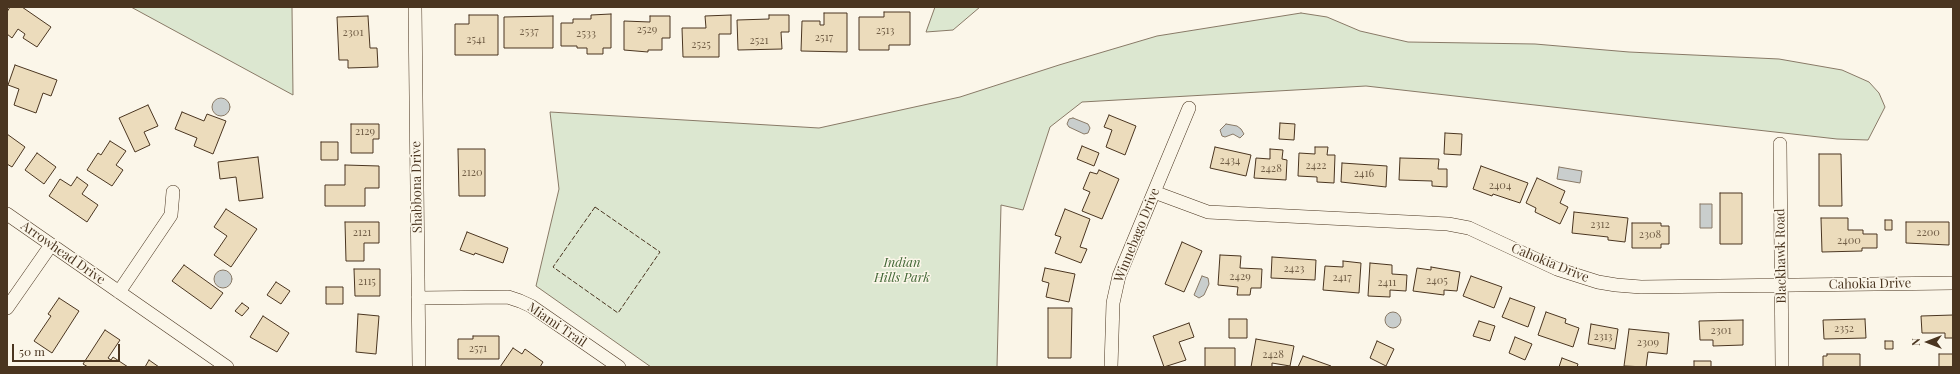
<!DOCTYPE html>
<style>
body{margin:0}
#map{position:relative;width:1960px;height:374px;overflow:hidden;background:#fbf6e9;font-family:"Playfair Display",serif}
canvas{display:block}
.frame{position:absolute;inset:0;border:8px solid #4a3520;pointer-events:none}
.north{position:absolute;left:1908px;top:322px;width:40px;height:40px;-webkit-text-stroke:3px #fbf6e9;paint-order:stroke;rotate:270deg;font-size:11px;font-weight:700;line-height:16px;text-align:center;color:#4a3520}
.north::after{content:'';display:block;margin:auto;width:14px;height:18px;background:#4a3520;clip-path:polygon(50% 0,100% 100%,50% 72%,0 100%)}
.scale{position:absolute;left:12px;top:344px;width:108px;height:18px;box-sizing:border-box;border:2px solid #4a3520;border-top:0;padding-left:5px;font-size:12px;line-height:14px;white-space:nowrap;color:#4a3520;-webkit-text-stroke:3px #fbf6e9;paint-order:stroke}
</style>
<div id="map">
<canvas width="1960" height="374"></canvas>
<div class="frame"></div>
<div class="north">N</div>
<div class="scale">50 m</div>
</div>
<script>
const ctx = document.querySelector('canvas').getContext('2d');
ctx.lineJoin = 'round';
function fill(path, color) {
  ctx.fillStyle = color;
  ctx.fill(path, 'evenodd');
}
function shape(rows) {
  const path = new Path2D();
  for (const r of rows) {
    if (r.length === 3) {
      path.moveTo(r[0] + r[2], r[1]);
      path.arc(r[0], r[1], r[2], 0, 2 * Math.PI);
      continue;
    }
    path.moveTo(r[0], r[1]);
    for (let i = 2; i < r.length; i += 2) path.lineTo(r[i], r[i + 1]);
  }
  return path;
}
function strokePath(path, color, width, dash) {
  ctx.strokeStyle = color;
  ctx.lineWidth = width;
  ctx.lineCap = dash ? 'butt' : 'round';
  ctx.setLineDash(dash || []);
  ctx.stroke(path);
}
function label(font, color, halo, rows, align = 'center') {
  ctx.font = font + ' "Playfair Display",serif';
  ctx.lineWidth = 3;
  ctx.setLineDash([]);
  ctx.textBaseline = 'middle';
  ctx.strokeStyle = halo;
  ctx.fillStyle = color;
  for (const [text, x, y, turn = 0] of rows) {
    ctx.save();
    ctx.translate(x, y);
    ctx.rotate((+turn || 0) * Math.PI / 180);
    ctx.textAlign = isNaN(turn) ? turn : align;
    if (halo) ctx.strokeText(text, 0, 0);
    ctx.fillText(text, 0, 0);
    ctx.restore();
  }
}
const green = shape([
 [131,7,292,7,293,95,131,7],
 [935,7,980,7,953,30,926,32,935,7],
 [1301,13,1327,17,1360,31,1408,42,1535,44,1629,52,1779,59,1842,70,1869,82,1879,93,1885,107,1868,140,1837,139,1366,86,1082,102,1050,127,1023,210,1001,205,997,367,651,367,536,286,559,189,550,112,819,128,960,97,1059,65,1157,36,1301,13]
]);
const water = shape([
 [221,107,9],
 [1073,118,1088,124,1090,128,1088,133,1084,134,1069,127,1067,124,1069,119,1073,118],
 [1226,124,1237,126,1241,129,1244,134,1240,138,1233,134,1225,137,1222,136,1220,130,1226,124],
 [1559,167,1582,171,1580,183,1557,179,1559,167],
 [1700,204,1712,204,1712,228,1700,228,1700,204],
 [223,279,9],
 [1202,276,1208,278,1209,284,1204,295,1199,298,1194,295,1202,276],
 [1393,320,8]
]);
const building = shape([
 [10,7,22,7,51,27,37,47,23,38,25,34,18,29,12,38,7,34,7,12,10,7],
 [884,12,910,12,910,45,889,45,889,50,859,50,859,17,884,17,884,12],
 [824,13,847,13,847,52,801,51,802,21,820,21,820,25,824,25,824,13],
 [611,14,611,48,603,48,603,54,587,54,587,48,577,48,577,46,561,46,561,23,573,23,573,19,591,19,591,15,611,14],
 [469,15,498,15,498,55,455,55,455,24,469,24,469,15],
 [731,15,731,34,719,34,719,57,683,57,682,28,706,28,705,16,731,15],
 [769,15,789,15,789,32,781,32,782,49,738,50,737,20,769,19,769,15],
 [368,16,370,48,377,48,378,67,348,68,348,60,339,60,337,17,368,16],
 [553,16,553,48,504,48,504,17,553,16],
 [650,16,670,16,670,38,662,38,662,50,648,50,648,52,624,50,624,21,650,22,650,16],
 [15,65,57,80,51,96,43,93,36,113,14,105,19,89,8,85,15,65],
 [148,105,158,126,144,132,150,145,135,152,119,118,148,105],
 [182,112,204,121,207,114,226,121,213,154,194,146,197,138,175,129,182,112],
 [1109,115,1136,126,1125,155,1106,147,1112,130,1104,127,1109,115],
 [1280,123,1295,124,1294,140,1279,139,1280,123],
 [351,124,379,124,379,139,373,139,373,153,351,153,351,124],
 [1445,133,1462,134,1461,155,1444,154,1445,133],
 [7,134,25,147,12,167,7,164,7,134],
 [110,141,126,151,116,165,123,170,112,186,87,170,98,153,101,155,110,141],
 [321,142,338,142,338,160,321,160,321,142],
 [1082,146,1099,153,1094,166,1077,159,1082,146],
 [1215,147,1251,155,1246,176,1210,168,1215,147],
 [1315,147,1328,147,1327,155,1335,155,1334,183,1317,182,1317,177,1298,176,1299,153,1315,154,1315,147],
 [458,149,485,149,485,196,459,196,458,149],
 [1270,149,1283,150,1282,159,1287,160,1286,180,1254,178,1256,158,1270,159,1270,149],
 [37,153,56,167,44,184,25,170,37,153],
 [1819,154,1841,154,1842,206,1819,206,1819,154],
 [258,157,263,198,239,201,236,177,220,179,218,162,258,157],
 [1400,158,1439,159,1438,169,1447,169,1447,187,1432,186,1432,181,1399,180,1400,158],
 [1342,163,1387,166,1386,187,1341,182,1342,163],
 [345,165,379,166,379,188,365,188,365,206,325,206,325,185,345,185,345,165],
 [1481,166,1528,183,1520,203,1493,194,1492,196,1473,189,1481,166],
 [1099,170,1119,179,1102,219,1082,211,1090,192,1083,189,1090,172,1097,174,1099,170],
 [77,177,88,185,82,194,98,205,87,222,49,196,60,179,71,186,77,177],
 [1537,178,1565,191,1560,203,1568,207,1560,224,1535,212,1536,208,1526,203,1537,178],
 [1720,193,1742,193,1742,244,1720,244,1720,193],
 [226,209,257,229,231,267,214,255,227,236,214,227,226,209],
 [1065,209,1090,219,1080,247,1087,249,1081,263,1055,253,1061,237,1055,235,1065,209],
 [1574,212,1628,218,1625,242,1608,240,1608,237,1572,233,1574,212],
 [1821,218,1848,218,1848,230,1863,230,1863,234,1877,234,1877,248,1862,248,1862,251,1822,252,1821,218],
 [1885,220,1892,220,1892,230,1885,230,1885,220],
 [345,222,379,222,379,243,364,243,364,261,346,261,345,222],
 [1906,222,1949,222,1949,245,1906,243,1906,222],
 [1632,223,1661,223,1661,226,1669,226,1669,244,1661,244,1661,248,1632,248,1632,223],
 [467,232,508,248,503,263,475,253,474,255,460,250,467,232],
 [1182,242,1202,251,1184,292,1165,284,1182,242],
 [1220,255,1241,256,1240,268,1262,269,1261,288,1251,288,1250,295,1237,295,1238,287,1218,285,1220,255],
 [1272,257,1316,260,1315,280,1271,278,1272,257],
 [1343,261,1361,263,1359,293,1323,290,1325,266,1343,267,1343,261],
 [1370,263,1392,265,1392,274,1407,275,1406,291,1390,290,1390,297,1368,296,1370,263],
 [184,265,223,293,211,309,172,281,184,265],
 [1431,267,1460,272,1457,291,1444,290,1444,295,1413,291,1417,268,1431,270,1431,267],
 [1045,268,1075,274,1069,302,1046,297,1049,283,1042,281,1045,268],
 [354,269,380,269,380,296,355,296,354,269],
 [1471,276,1502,287,1494,308,1463,296,1471,276],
 [276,282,290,291,281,304,267,295,276,282],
 [326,287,343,287,343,304,326,304,326,287],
 [59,298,79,311,52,353,34,341,51,316,48,314,59,298],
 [1510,298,1535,307,1528,327,1502,317,1510,298],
 [242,303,249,308,242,316,235,311,242,303],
 [1048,308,1072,308,1071,358,1048,358,1048,308],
 [1546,312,1566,319,1565,323,1579,328,1573,347,1538,335,1546,312],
 [358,314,379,316,376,354,356,352,358,314],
 [1953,315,1953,338,1945,338,1945,333,1922,333,1921,316,1953,315],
 [263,316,289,333,277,352,250,337,263,316],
 [1229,319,1247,319,1247,338,1229,338,1229,319],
 [1865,319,1866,338,1824,339,1823,320,1865,319],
 [1743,320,1743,345,1713,346,1713,340,1700,340,1699,321,1743,320],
 [1479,321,1495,326,1490,341,1473,336,1479,321],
 [1189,323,1194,337,1179,342,1186,360,1164,367,1153,336,1189,323],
 [1591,324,1618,329,1615,349,1588,344,1591,324],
 [1629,329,1669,333,1667,354,1648,352,1646,367,1624,366,1629,329],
 [105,330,120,340,108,358,111,360,113,357,128,367,88,367,83,364,105,330],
 [473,336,499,336,499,359,458,359,458,339,473,339,473,336],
 [1515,337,1532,344,1525,360,1509,353,1515,337],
 [1256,339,1294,346,1290,366,1272,363,1272,367,1251,367,1256,339],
 [1377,341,1394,349,1386,366,1370,358,1377,341],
 [1885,341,1893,341,1893,349,1885,349,1885,341],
 [513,348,522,354,525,349,543,362,540,367,500,367,513,348],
 [1205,348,1235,348,1235,367,1205,367,1205,348],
 [1827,354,1860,354,1860,367,1823,367,1823,356,1827,356,1827,354],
 [1939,354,1953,354,1953,367,1939,367,1939,354],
 [1303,356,1331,366,1331,367,1298,367,1303,356],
 [1562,358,1578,364,1577,367,1559,367,1562,358],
 [149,360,159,367,145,367,149,360],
 [1694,361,1711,361,1711,367,1694,367,1694,361]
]);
const minor = shape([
 [415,7,419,367],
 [1780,144,1782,367],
 [1154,192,1208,212,1448,224,1469,228,1557,269,1598,282,1616,285,1641,287,1953,283],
 [7,214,227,367],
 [119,292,171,215,173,192],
 [418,298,508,297,520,301,531,306,619,367],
 [7,308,51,245],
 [1111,367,1113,303,1119,276,1189,108]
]);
const fence = shape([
 [595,207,660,252,618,313,553,267,595,207]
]);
const numberNames = [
 ["2529",647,30],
 ["2513",885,31],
 ["2537",529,32],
 ["2301",353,33],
 ["2533",586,34],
 ["2517",824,38],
 ["2541",476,40],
 ["2521",759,41],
 ["2525",701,45],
 ["2129",365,132],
 ["2434",1230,161],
 ["2422",1316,166],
 ["2428",1271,169],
 ["2120",472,173],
 ["2416",1364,174],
 ["2404",1500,186],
 ["2312",1600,225],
 ["2121",362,233],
 ["2200",1928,233],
 ["2308",1650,235],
 ["2400",1849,241],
 ["2423",1294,269],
 ["2429",1240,277],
 ["2417",1342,278],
 ["2405",1437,281],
 ["2115",367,282],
 ["2411",1387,283],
 ["2352",1844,329],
 ["2301",1721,331],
 ["2313",1603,337],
 ["2309",1648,343],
 ["2571",478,349],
 ["2428",1273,355]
];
const streetNames = [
 ["Shabbona Drive",417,187,-91],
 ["Winnebago Drive",1137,235,-68],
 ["Arrowhead Drive",63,253,35],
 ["Blackhawk Road",1781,256,-91],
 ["Cahokia Drive",1550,263,22],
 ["Cahokia Drive",1870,284,-1],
 ["Miami Trail",557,325,34]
];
const parkNames = [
 ["Indian",902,263],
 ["Hills Park",902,278]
];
fill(green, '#dce7d0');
strokePath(green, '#887966', 1);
fill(water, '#c9cecd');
strokePath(water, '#887966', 1);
fill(building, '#ecdcbc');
strokePath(building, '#4a3520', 1);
strokePath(minor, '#4a3520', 14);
strokePath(minor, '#fbf6e9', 13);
strokePath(fence, '#4a3520', 1, [5, 2]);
label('11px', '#725f47', null, numberNames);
label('13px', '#4a3520', '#fbf6e9', streetNames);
label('italic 13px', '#436837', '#fbf6e9', parkNames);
</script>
